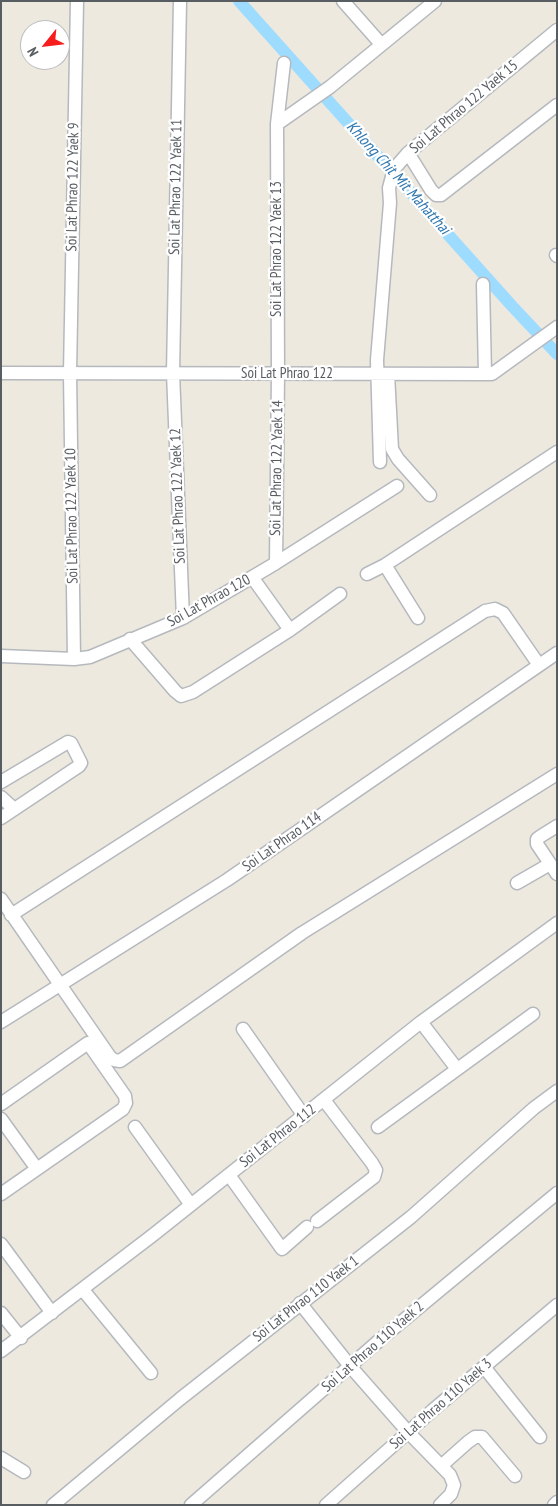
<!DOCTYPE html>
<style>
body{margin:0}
#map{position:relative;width:558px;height:1506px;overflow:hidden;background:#ede9df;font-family:"PT Sans Narrow",sans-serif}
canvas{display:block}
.frame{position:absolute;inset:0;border:2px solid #585d62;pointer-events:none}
.north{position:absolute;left:20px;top:20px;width:50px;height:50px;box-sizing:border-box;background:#fff;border:1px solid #bcbec0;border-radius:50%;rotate:241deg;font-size:14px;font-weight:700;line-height:20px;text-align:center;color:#585d62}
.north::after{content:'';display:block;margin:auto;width:18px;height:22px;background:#f71d1c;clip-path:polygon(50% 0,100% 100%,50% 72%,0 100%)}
</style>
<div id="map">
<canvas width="558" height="1506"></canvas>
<div class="frame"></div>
<div class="north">N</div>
</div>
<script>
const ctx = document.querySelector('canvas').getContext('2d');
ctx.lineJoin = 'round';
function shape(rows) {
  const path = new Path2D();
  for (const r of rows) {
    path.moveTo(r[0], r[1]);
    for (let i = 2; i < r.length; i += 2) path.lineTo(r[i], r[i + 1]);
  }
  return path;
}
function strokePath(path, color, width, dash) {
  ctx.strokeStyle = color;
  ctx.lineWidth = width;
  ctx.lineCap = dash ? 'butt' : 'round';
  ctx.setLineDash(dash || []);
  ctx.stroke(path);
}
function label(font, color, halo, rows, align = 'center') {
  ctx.font = font + ' "PT Sans Narrow",sans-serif';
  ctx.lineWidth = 4.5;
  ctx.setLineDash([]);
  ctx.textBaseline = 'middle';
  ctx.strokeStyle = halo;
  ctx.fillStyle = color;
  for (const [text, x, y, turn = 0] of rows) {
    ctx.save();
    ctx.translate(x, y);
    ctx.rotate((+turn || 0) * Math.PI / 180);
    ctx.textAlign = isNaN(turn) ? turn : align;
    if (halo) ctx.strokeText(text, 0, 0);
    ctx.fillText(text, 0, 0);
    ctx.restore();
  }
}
const canal = shape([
 [239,1,512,306,557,354]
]);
const minor = shape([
 [180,1,173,373,183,618],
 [343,1,381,44],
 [277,124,330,87,435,1],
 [408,153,431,190,436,195,441,195,557,105],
 [556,255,557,256],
 [483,284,485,374],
 [1,373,492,374,557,327],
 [388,374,392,449,398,459,430,495],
 [380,462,377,360,390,203,389,188,394,169,408,153,557,30],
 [276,563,278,374,277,124,284,63],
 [385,565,418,618],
 [367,574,385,565,557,452],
 [252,577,290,630],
 [130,639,175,691,181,696,193,692,290,630,340,594],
 [1,656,74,659,90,657,183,618,276,563,397,486],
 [74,659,70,373,77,1],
 [1,782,68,742,71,743,81,763,79,766,1,818],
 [1,797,14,809],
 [557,826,541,836,537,839,537,844,557,874],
 [517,883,550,864],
 [1,899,110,1057,114,1060,120,1061,302,933,557,774],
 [11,915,485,611,495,609,503,613,539,665],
 [1,1022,227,880,557,653],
 [421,1022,457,1069],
 [243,1029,304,1116],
 [1,1104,88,1043,125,1096,126,1103,123,1109,1,1194],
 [1,1119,37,1169],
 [135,1127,191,1205],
 [378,1127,533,1014],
 [229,1175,282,1249,307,1227],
 [317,1221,374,1177,376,1170,372,1163,324,1100],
 [1,1244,52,1313],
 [83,1290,151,1373],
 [300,1303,350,1366,408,1432,450,1475,454,1485,451,1494,440,1505],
 [1,1313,21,1338],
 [1,1351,153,1235,421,1022,557,923],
 [484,1367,540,1437],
 [1,1458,24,1472],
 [441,1466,468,1442,475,1437,482,1437,515,1476],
 [53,1505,180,1399,411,1217,534,1108,557,1091],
 [191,1505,382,1338,557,1193],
 [326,1505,433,1410,557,1305],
 [554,1505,557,1502]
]);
const streetNames = [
 ["Soi Lat Phrao 122 Yaek 15",464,107,-40],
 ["Soi Lat Phrao 122 Yaek 9",73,187,-89],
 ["Soi Lat Phrao 122 Yaek 11",176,187,-89],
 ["Soi Lat Phrao 122 Yaek 13",277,249,-90],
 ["Soi Lat Phrao 122",287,374],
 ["Soi Lat Phrao 122 Yaek 14",277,468,-89],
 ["Soi Lat Phrao 122 Yaek 12",178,496,-92],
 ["Soi Lat Phrao 122 Yaek 10",72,516,-91],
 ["Soi Lat Phrao 120",209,601,-29],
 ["Soi Lat Phrao 114",282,842,-35],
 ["Soi Lat Phrao 112",278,1136,-38],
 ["Soi Lat Phrao 110 Yaek 1",306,1299,-38],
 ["Soi Lat Phrao 110 Yaek 2",373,1347,-41],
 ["Soi Lat Phrao 110 Yaek 3",441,1404,-41]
];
const waterNames = [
 ["Khlong Chit Mit Mahatthai",398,178,48]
];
strokePath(canal, '#9edcff', 12);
strokePath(minor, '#b5b9be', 15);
strokePath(minor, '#fff', 12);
label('15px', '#585d62', '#fff', streetNames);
label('italic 16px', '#3178af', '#fff', waterNames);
</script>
